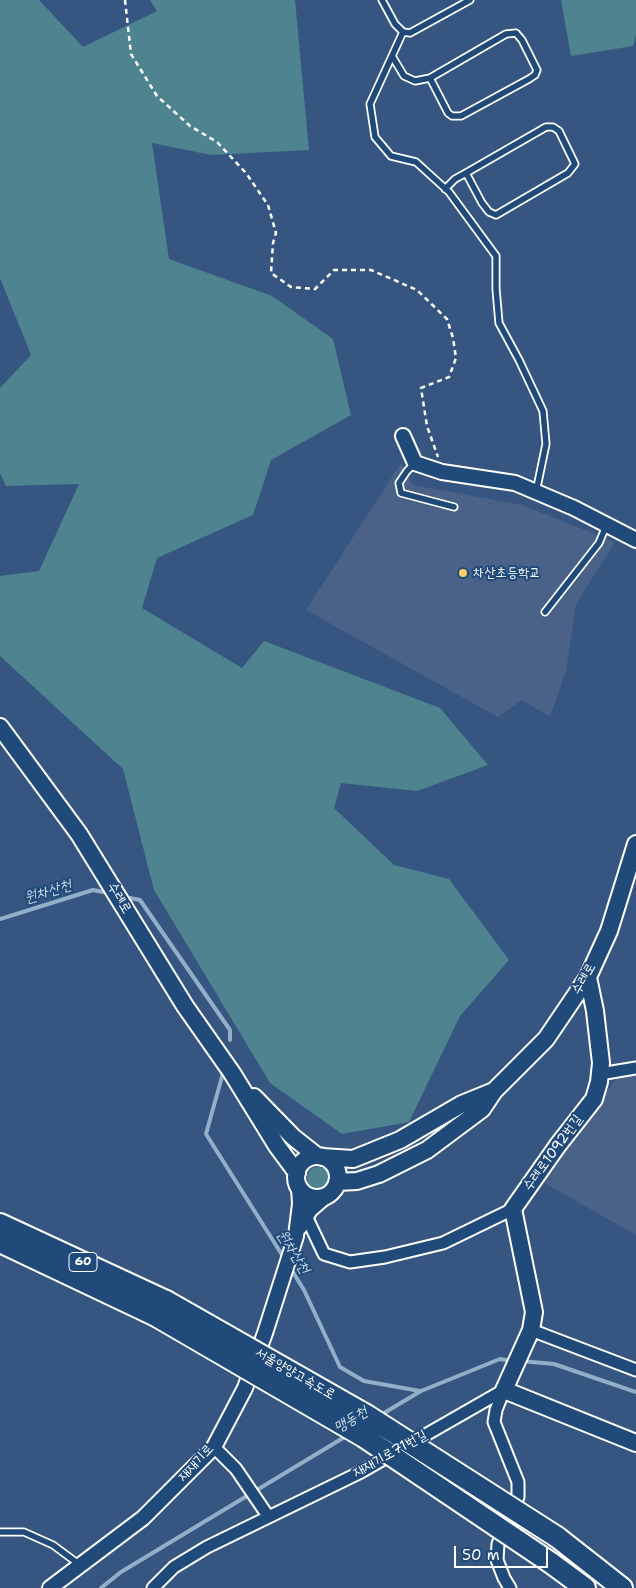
<!DOCTYPE html>
<meta charset="utf-8">
<style>
body{margin:0}
#map{position:relative;width:636px;height:1588px;overflow:hidden;background:#365681;font-family:"Shantell Sans",sans-serif}
canvas{display:block}
.scale{position:absolute;left:454px;top:1546px;width:94px;height:22px;box-sizing:border-box;border:2px solid #fff;border-top:0;padding-left:6px;font-size:15px;line-height:18px;white-space:nowrap;color:#fff;-webkit-text-stroke:4px #1f4a7a;paint-order:stroke}
</style>
<div id="map">
<canvas width="636" height="1588"></canvas>
<div class="scale">50 m</div>
</div>
<script>
const ctx = document.querySelector('canvas').getContext('2d');
ctx.lineJoin = 'round';
function fill(path, color) {
  ctx.fillStyle = color;
  ctx.fill(path, 'evenodd');
}
function shape(rows) {
  const path = new Path2D();
  for (const r of rows) {
    if (r.length === 3) {
      path.moveTo(r[0] + r[2], r[1]);
      path.arc(r[0], r[1], r[2], 0, 2 * Math.PI);
      continue;
    }
    path.moveTo(r[0], r[1]);
    for (let i = 2; i < r.length; i += 2) path.lineTo(r[i], r[i + 1]);
  }
  return path;
}
function strokePath(path, color, width, dash) {
  ctx.strokeStyle = color;
  ctx.lineWidth = width;
  ctx.lineCap = dash ? 'butt' : 'round';
  ctx.setLineDash(dash || []);
  ctx.stroke(path);
}
function label(font, color, halo, rows, align = 'center') {
  ctx.font = font + ' "Shantell Sans","Poor Story",sans-serif';
  ctx.lineWidth = 4;
  ctx.setLineDash([]);
  ctx.textBaseline = 'middle';
  ctx.strokeStyle = halo;
  ctx.fillStyle = color;
  for (const [text, x, y, turn = 0] of rows) {
    ctx.save();
    ctx.translate(x, y);
    ctx.rotate((+turn || 0) * Math.PI / 180);
    ctx.textAlign = isNaN(turn) ? turn : align;
    if (halo) ctx.strokeText(text, 0, 0);
    ctx.fillText(text, 0, 0);
    ctx.restore();
  }
}
const built = shape([
 [401,463,413,485,522,505,615,542,576,604,566,671,550,717,522,700,498,717,306,610],
 [636,1071,636,1235,539,1180,619,1076]
]);
const green = shape([
 [0,0,39,0,83,47,157,11,150,0,295,0,309,150,211,155,152,143,169,259,272,296,333,339,351,415,271,460,253,515,157,558,142,608,242,668,264,641,440,708,488,765,417,791,341,783,334,808,394,865,449,879,509,960,460,1016,409,1122,342,1134,270,1083,154,890,123,769,0,656,0,576,39,571,79,484,6,486,0,473,0,388,31,355,0,278],
 [561,0,636,0,636,35,633,46,571,56],
 [318,1178,11]
]);
const stream = shape([
 [130,898,140,900,230,1030,230,1040],
 [0,919,93,890,103,892],
 [223,1073,206,1134,284,1258],
 [291,1269,304,1290,340,1367,364,1381,420,1391],
 [521,1361,554,1364,636,1392],
 [379,1416,421,1391,500,1359,512,1361],
 [101,1588,121,1572,348,1435]
]);
const path = shape([
 [125,0,131,54,157,96,190,126,217,142,246,173,268,205,276,233,273,243,271,273,291,287,315,289,334,270,371,270,417,290,447,319,453,338,456,358,449,377,421,388,427,426,438,457]
]);
const service = shape([
 [382,0,395,24,403,32,410,33,470,0],
 [403,32,370,104,375,137,391,156,416,162,449,192,496,256,496,289,499,323,519,360,543,411,546,444,536,492],
 [392,56,404,76,415,81,430,78,506,34,516,33,522,40,537,70,535,75,529,79,461,116,452,116,448,113,430,78],
 [445,189,455,179,466,173,546,127,553,127,559,131,575,164,568,173,496,215,489,212,482,203,466,173],
 [415,463,407,471,399,483,401,493,454,507],
 [545,612,599,543,604,531,602,524],
 [0,1532,24,1532,53,1545,80,1565]
]);
const minor = shape([
 [600,1074,636,1068],
 [306,1216,324,1254,350,1262,385,1257,443,1243,513,1209],
 [531,1330,636,1370],
 [504,1390,496,1410,494,1422,518,1482,518,1497,498,1544,497,1560,504,1578,510,1588],
 [408,1445,504,1390],
 [214,1447,236,1469,268,1516],
 [153,1588,174,1567,207,1547,361,1472,394,1453]
]);
const tertiary = shape([
 [403,436,415,463,442,472,515,483,574,508,636,540],
 [300,1227,310,1210,325,1197],
 [50,1588,143,1518,214,1447,245,1388,265,1333,296,1236,300,1204,299,1187]
]);
const secondary = shape([
 [0,727,79,834,185,1006,232,1073,277,1146,297,1173],
 [588,977,595,1011,601,1063,599,1082,594,1099,558,1145,513,1209,534,1312,531,1330,504,1390,636,1443],
 [254,1097,293,1137,317,1156],
 [317,1177,21],
 [322,1157,353,1159,400,1140,462,1104,494,1091],
 [337,1182,357,1181,379,1174,427,1150,482,1109,494,1091,546,1039,588,977,609,931,636,844]
]);
const motorway = shape([
 [0,1224,166,1301],
 [0,1242,156,1316],
 [557,1537,622,1588],
 [551,1563,585,1588]
]);
const motorwayBridge = shape([
 [166,1301,368,1416,557,1537],
 [156,1316,364,1437,551,1563]
]);
const markers = [
 [463,573,5,"#ffd166"]
];
const shields = [
 [83,1262,28]
];
const shieldNames = [
 ["60",83,1262]
];
const poiNames = [
 ["차산초등학교",473,573]
];
const streetNames = [
 ["수레로",119,898,59],
 ["수레로",584,979,-60],
 ["수레로1092번길",553,1153,-54],
 ["서울양양고속도로",295,1374,30],
 ["재재기로71번길",390,1454,-29],
 ["재재기로",196,1463,-47]
];
const waterNames = [
 ["원차산천",48,892,-17],
 ["원차산천",293,1252,58],
 ["맹동천",351,1420,-31]
];
fill(built, '#4a6288');
fill(green, '#4e8390');
strokePath(stream, '#92afc9', 4);
strokePath(service, '#fff', 9);
strokePath(minor, '#fff', 15);
strokePath(tertiary, '#fff', 18);
strokePath(secondary, '#fff', 20);
strokePath(motorway, '#fff', 24);
strokePath(path, '#fff', 2.5, [5, 4]);
strokePath(service, '#1f4a7a', 5.5);
strokePath(minor, '#1f4a7a', 11);
strokePath(tertiary, '#1f4a7a', 14);
strokePath(secondary, '#1f4a7a', 16);
strokePath(motorway, '#1f4a7a', 20);
strokePath(motorwayBridge, '#fff', 24, []);
strokePath(motorwayBridge, '#1f4a7a', 20);
for (const [x, y, r, color] of markers) {
  const dot = new Path2D();
  dot.arc(x, y, r, 0, 2 * Math.PI);
  ctx.fillStyle = color;
  ctx.fill(dot);
  strokePath(dot, '#1f4a7a', 2);
}
for (const [x, y, w] of shields) {
  const box = new Path2D();
  box.roundRect(x - w / 2, y - 9.5, w, 19, 4);
  ctx.fillStyle = '#1f4a7a';
  ctx.fill(box);
  strokePath(box, '#fff', 1);
}
label('bold 12px', '#fff', null, shieldNames);
label('14px', '#fff', '#1f4a7a', poiNames, 'left');
label('14px', '#fff', '#1f4a7a', streetNames);
label('italic 15px', '#d2dee8', '#1f4a7a', waterNames);
</script>
